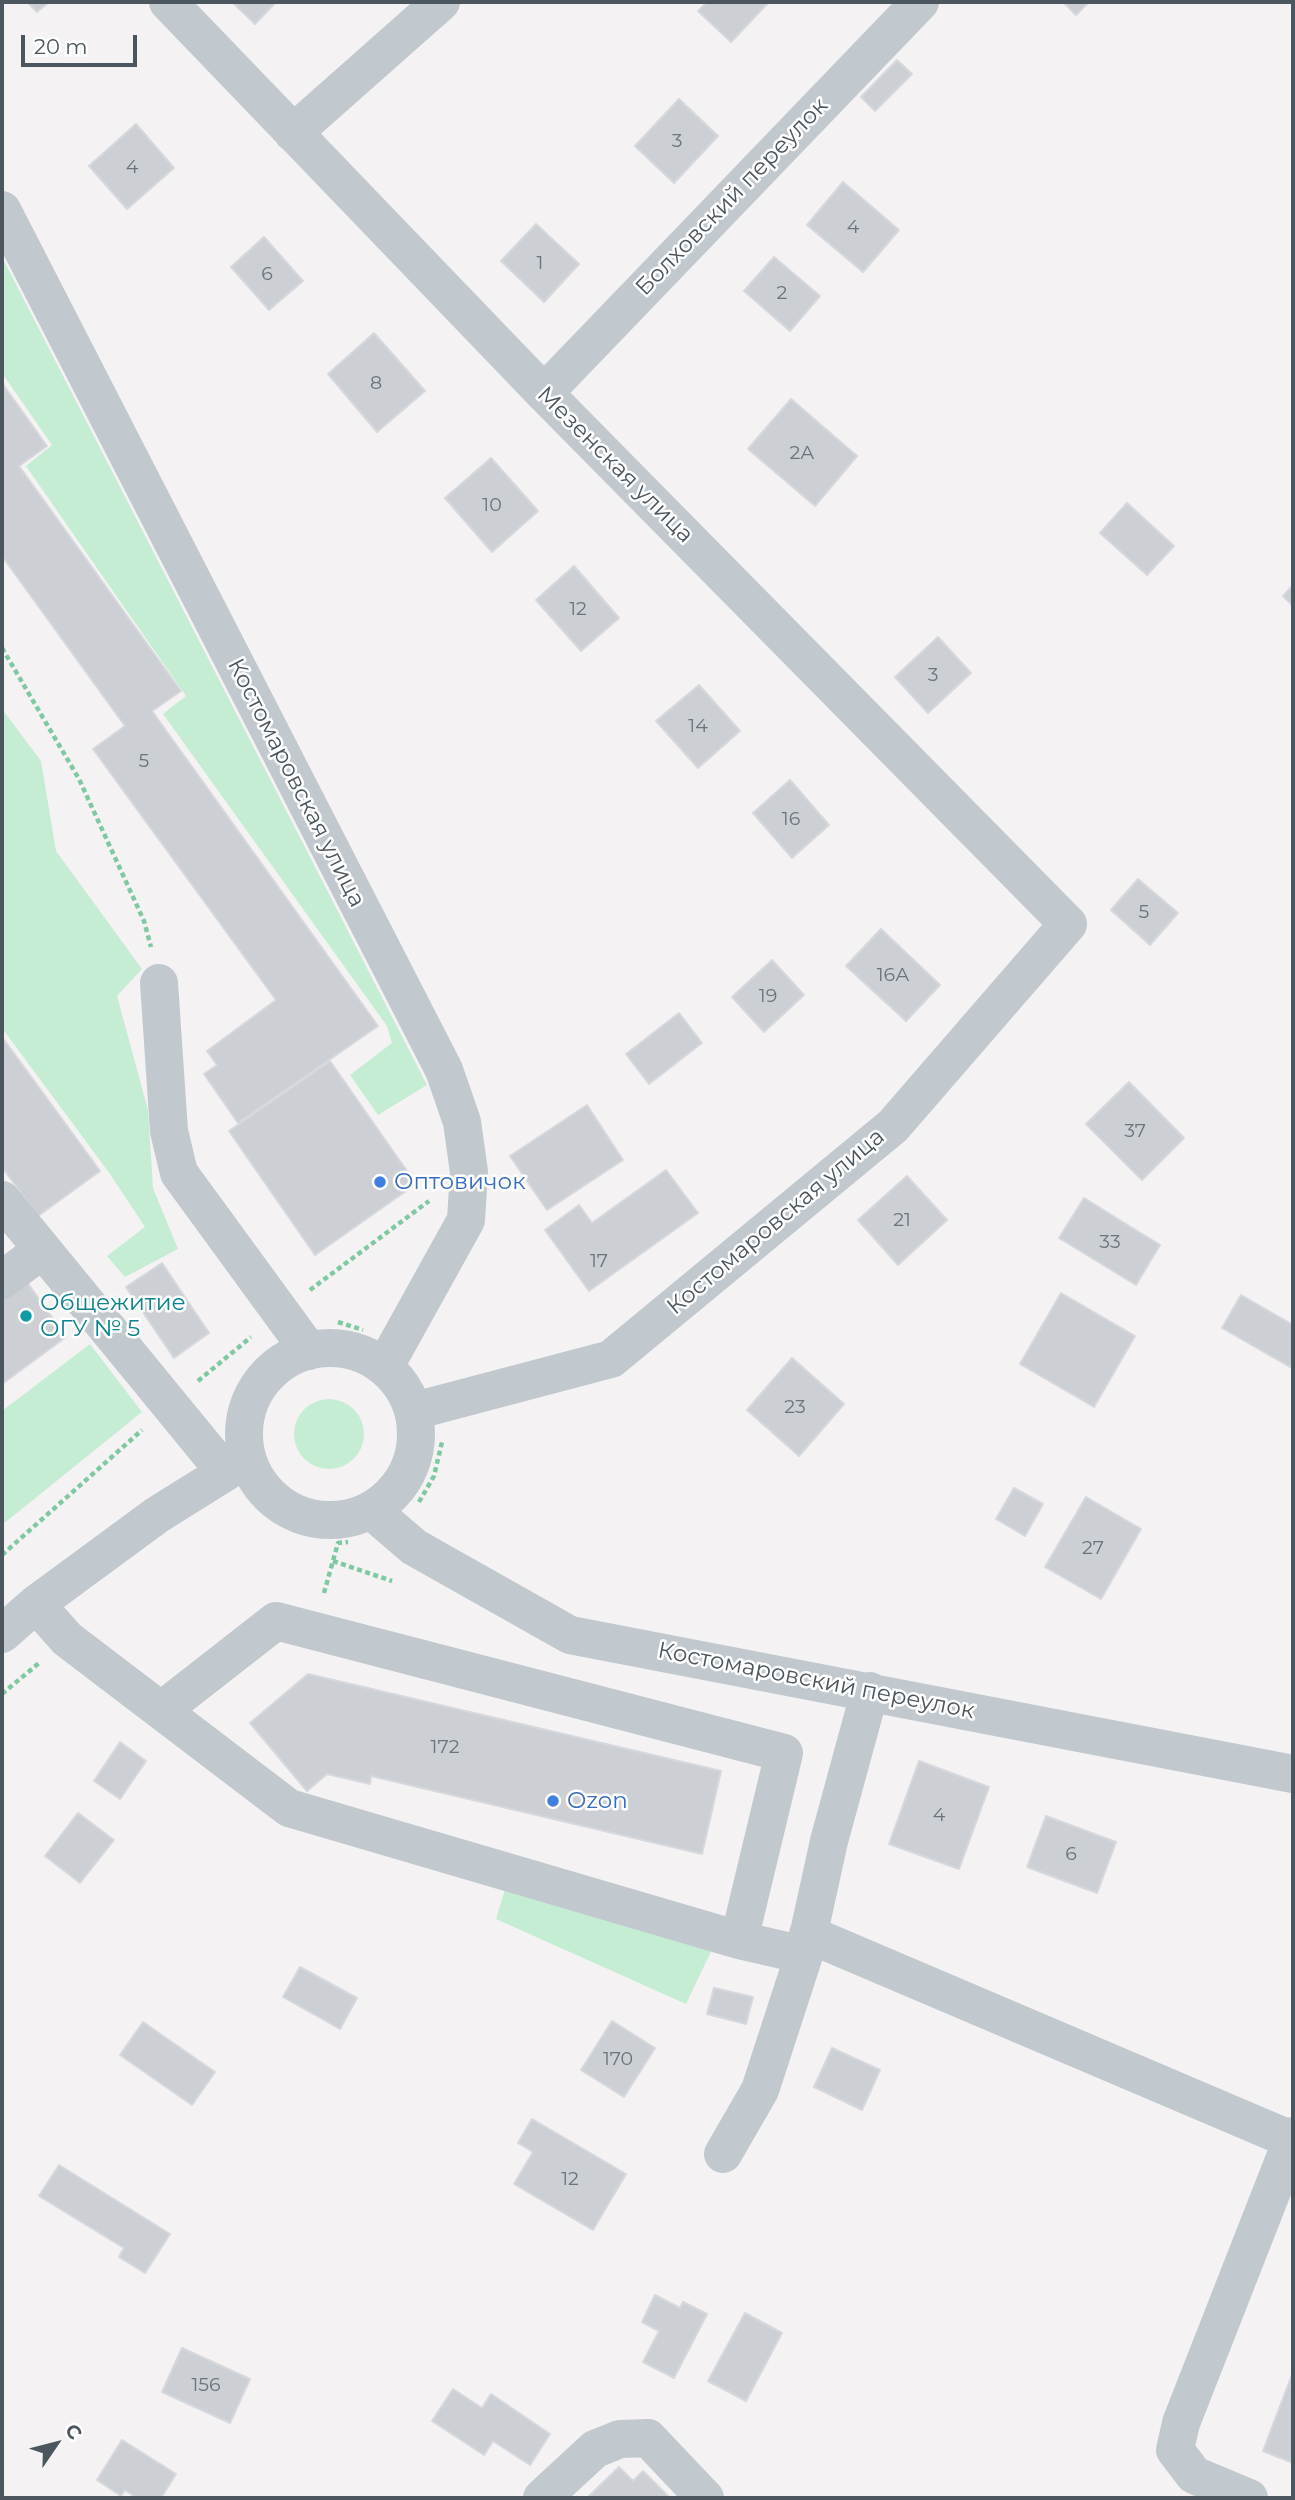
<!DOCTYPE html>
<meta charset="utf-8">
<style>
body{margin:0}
#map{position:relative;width:1295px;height:2500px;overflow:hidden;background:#f4f2f2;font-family:Montserrat,sans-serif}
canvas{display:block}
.frame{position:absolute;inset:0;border:4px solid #4b565e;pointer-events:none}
.north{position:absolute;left:21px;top:2409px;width:70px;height:70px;-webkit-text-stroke:5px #fff;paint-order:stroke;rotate:55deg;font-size:19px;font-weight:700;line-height:28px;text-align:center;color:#4b565e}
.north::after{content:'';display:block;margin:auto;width:24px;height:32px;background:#4b565e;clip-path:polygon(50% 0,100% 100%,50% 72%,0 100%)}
.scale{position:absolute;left:21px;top:35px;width:116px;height:32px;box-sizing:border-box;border:4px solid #4b565e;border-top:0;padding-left:9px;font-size:21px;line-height:24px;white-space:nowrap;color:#4b565e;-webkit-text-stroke:5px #fff;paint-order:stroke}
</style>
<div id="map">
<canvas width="1295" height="2500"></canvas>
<div class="frame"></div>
<div class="north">С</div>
<div class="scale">20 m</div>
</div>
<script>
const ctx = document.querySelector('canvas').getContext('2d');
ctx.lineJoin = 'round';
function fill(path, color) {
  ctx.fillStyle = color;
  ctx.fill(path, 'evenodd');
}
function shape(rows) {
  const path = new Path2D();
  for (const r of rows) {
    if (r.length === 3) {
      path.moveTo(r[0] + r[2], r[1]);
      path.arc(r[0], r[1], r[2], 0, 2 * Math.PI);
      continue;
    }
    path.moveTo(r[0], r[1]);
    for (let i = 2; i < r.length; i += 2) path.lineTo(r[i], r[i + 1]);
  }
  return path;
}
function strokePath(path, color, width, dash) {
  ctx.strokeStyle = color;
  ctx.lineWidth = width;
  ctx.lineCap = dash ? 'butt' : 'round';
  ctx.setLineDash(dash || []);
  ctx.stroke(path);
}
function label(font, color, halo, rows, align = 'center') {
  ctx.font = font + ' Montserrat,sans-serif';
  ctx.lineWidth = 5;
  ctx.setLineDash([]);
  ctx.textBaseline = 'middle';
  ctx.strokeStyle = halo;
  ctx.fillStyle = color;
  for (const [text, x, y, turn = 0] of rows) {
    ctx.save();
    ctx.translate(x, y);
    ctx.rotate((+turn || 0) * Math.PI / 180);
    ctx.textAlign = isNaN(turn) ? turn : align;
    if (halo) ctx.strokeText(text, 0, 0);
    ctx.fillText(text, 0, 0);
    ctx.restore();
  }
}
const green = shape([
 [2,257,427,1085,378,1115,350,1075,392,1043,387,1026,163,714,186,696,26,466,52,445,2,373],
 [2,709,41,761,56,851,142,969,117,996,148,1110,153,1188,178,1249,125,1277,107,1256,145,1227,110,1174,2,1028],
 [90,1344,142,1412,2,1525,2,1411],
 [329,1434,35],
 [507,1883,717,1939,686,2004,496,1919]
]);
const building = shape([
 [27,2,49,2,37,12,27,2],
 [232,2,276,2,255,24,232,2],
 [707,2,769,2,731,42,698,11,707,2],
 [1063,2,1089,2,1076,15,1063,2],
 [897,60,912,74,875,111,861,97,897,60],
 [679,99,718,136,674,183,635,146,679,99],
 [136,124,174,168,127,209,89,166,136,124],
 [843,182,899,230,863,272,807,225,843,182],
 [536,224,579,264,544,302,501,261,536,224],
 [264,237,303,281,269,310,231,267,264,237],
 [774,257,820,296,790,331,744,291,774,257],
 [374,333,425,391,377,432,328,374,374,333],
 [2,383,47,446,19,466,181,691,152,711,378,1026,238,1123,204,1074,217,1065,207,1051,276,1000,93,749,125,726,2,556,2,383],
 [791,399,857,456,815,506,748,449,791,399],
 [491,458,538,511,492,552,445,498,491,458],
 [1127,503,1174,546,1147,575,1100,533,1127,503],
 [574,566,619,618,581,651,536,600,574,566],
 [1293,585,1293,606,1283,596,1293,585],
 [938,637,971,673,928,713,895,677,938,637],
 [699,685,740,731,698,768,656,721,699,685],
 [790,780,829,825,792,858,753,813,790,780],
 [1138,879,1178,913,1150,945,1111,910,1138,879],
 [881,929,940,985,906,1021,846,966,881,929],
 [772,960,804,995,764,1032,732,997,772,960],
 [679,1013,702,1043,649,1084,626,1054,679,1013],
 [2,1037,100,1171,38,1216,2,1167,2,1037],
 [330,1061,416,1184,315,1255,229,1131,330,1061],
 [1129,1082,1184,1138,1142,1180,1086,1124,1129,1082],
 [587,1105,623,1160,547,1210,510,1156,587,1105],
 [666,1170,698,1213,589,1291,545,1230,579,1205,592,1223,666,1170],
 [907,1176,947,1220,898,1265,858,1220,907,1176],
 [1084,1198,1160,1245,1136,1285,1059,1238,1084,1198],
 [162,1263,209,1333,174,1358,126,1287,162,1263],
 [24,1278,66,1337,2,1384,2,1295,24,1278],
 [1061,1293,1135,1336,1094,1407,1020,1364,1061,1293],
 [1241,1295,1293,1325,1293,1362,1290,1367,1222,1328,1241,1295],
 [792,1358,844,1404,799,1456,747,1410,792,1358],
 [1014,1488,1043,1504,1025,1536,996,1519,1014,1488],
 [1086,1497,1141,1529,1101,1599,1045,1567,1086,1497],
 [308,1674,721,1771,702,1854,371,1776,370,1784,327,1774,307,1791,250,1723,308,1674],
 [120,1742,146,1761,120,1799,94,1781,120,1742],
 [919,1761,989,1787,959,1869,889,1844,919,1761],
 [78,1813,114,1840,80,1883,45,1856,78,1813],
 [1046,1816,1116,1842,1097,1893,1027,1867,1046,1816],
 [300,1967,357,1998,340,2029,283,1997,300,1967],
 [714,1988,753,1997,746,2024,707,2014,714,1988],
 [612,2021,655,2048,624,2097,581,2070,612,2021],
 [143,2022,215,2072,192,2105,120,2055,143,2022],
 [832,2048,880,2070,862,2110,814,2087,832,2048],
 [532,2119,626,2174,593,2230,514,2184,533,2152,518,2143,532,2119],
 [59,2165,170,2234,145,2273,119,2257,124,2248,39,2196,59,2165],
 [655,2295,680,2308,683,2302,707,2314,674,2378,643,2362,659,2331,642,2322,655,2295],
 [745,2313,782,2333,746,2401,708,2381,745,2313],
 [182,2348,250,2379,230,2423,162,2392,182,2348],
 [1293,2372,1293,2463,1263,2451,1293,2372],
 [453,2389,482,2408,491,2394,550,2434,530,2465,493,2441,484,2455,432,2421,453,2389],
 [122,2440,176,2474,161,2498,137,2498,125,2490,121,2496,97,2480,122,2440],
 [619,2467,633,2481,643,2471,670,2498,587,2498,619,2467]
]);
const path = shape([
 [2,648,79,779,144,921,151,947],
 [310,1290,429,1201],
 [338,1322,363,1330],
 [198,1381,251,1337],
 [419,1502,434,1476,442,1442],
 [2,1555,142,1430],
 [333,1561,392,1581],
 [324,1593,338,1543,348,1542],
 [2,1694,39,1663]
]);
const minor = shape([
 [168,2,544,393,1068,924,893,1126,611,1359,414,1411],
 [293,133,441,2],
 [2,210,444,1070,462,1122,469,1172,466,1220,385,1366],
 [544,393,920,2],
 [159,983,169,1131,179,1173,309,1351],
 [2,1200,225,1472],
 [2,1280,41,1251],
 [330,1434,86],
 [371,1510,414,1547,570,1635,1293,1774],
 [36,1604,67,1639,289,1808,739,1940,804,1955],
 [2,1634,36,1604,157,1515,245,1460],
 [162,1710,276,1621,784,1753,739,1940],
 [808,1934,1292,2140,1293,2136],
 [723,2154,760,2090,804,1955,829,1841,870,1691],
 [542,2498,595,2449,620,2439,648,2438,705,2498],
 [1249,2498,1194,2475,1175,2450,1181,2423,1292,2140]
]);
const markers = [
 [380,1182,7,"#3f7fe0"],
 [26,1316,7,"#0f9aa8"],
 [553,1801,7,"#3f7fe0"]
];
const numberNames = [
 ["3",677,141],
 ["4",132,167],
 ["4",853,227],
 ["1",540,263],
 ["6",267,274],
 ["2",782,293],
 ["8",376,383],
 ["2А",802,453],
 ["10",492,505],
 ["12",578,609],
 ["3",933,675],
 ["14",698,726],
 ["5",144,761],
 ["16",791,819],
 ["5",1144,912],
 ["16А",893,975],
 ["19",768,996],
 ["37",1135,1131],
 ["21",902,1220],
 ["33",1110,1242],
 ["17",599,1261],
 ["23",795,1407],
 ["27",1093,1548],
 ["172",445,1747],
 ["4",939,1815],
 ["6",1071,1854],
 ["170",618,2059],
 ["12",570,2179],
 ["156",206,2385]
];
const streetNames = [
 ["Болховский переулок",732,197,-46],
 ["Мезенская улица",615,465,45],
 ["Костомаровская улица",296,783,63],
 ["Костомаровская улица",776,1222,-40],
 ["Костомаровский переулок",816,1681,11]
];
const shopNames = [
 ["Оптовичок",394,1182],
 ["Ozon",567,1801]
];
const cultureNames = [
 ["Общежитие",40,1303],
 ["ОГУ № 5",40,1329]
];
fill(green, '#c5edd3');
fill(building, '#cccfd4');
strokePath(building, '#d6d8dd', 2);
strokePath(path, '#7fc9a2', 4.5, [5, 3.5]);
strokePath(minor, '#c1c9cf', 38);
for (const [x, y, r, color] of markers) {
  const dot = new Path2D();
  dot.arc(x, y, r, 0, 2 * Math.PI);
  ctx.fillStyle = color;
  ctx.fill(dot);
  strokePath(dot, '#fff', 2.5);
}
label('19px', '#6b747c', null, numberNames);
label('23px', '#4b565e', '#fff', streetNames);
label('23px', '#366cbe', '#fff', shopNames, 'left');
label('23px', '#0d838f', '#fff', cultureNames, 'left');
</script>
